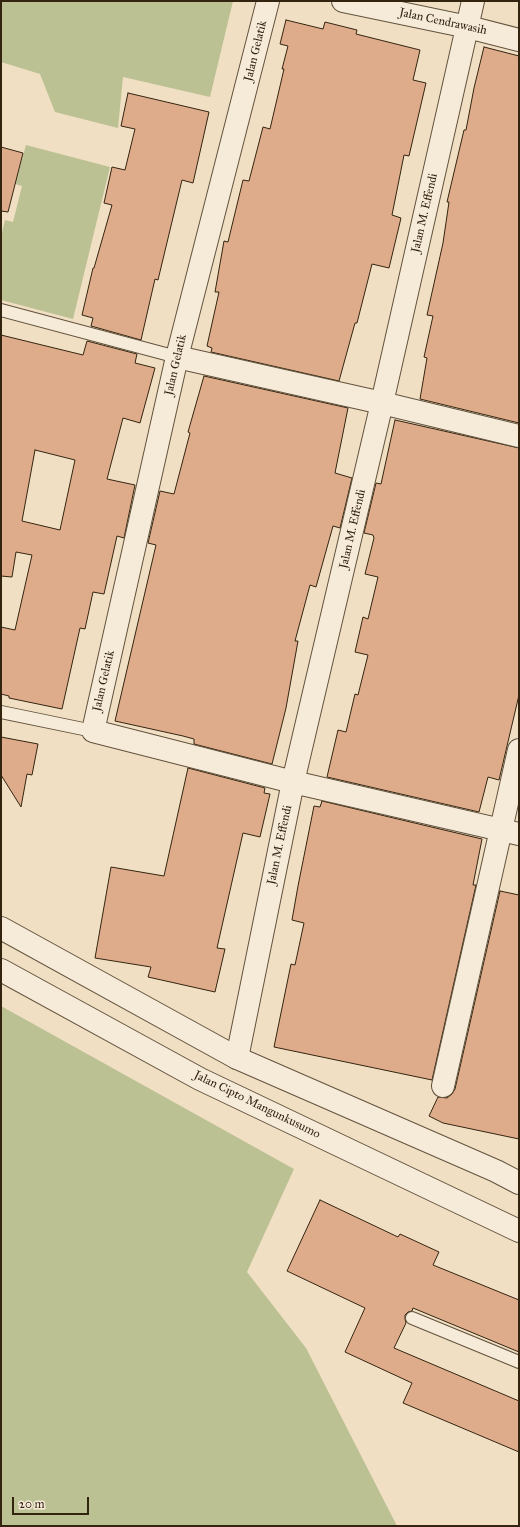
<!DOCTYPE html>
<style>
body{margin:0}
#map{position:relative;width:520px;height:1527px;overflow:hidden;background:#f1dfc4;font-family:"IM FELL Great Primer",serif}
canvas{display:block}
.frame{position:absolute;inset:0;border:2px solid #332410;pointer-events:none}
.scale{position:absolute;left:12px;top:1497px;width:77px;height:18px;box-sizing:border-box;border:2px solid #332410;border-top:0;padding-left:5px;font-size:12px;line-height:14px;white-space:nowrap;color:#332410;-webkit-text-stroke:3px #f6ead9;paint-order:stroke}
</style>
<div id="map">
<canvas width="520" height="1527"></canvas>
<div class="frame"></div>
<div class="scale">20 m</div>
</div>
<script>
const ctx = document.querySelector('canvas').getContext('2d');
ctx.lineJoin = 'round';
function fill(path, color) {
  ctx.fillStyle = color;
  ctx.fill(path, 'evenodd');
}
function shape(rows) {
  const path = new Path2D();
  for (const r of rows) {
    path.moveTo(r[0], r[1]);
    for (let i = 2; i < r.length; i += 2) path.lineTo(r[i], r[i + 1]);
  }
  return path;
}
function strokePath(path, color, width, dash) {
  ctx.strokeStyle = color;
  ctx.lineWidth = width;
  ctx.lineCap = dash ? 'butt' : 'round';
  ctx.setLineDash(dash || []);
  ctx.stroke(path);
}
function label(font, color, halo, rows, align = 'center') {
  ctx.font = font + ' "IM FELL Great Primer",serif';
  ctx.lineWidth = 3;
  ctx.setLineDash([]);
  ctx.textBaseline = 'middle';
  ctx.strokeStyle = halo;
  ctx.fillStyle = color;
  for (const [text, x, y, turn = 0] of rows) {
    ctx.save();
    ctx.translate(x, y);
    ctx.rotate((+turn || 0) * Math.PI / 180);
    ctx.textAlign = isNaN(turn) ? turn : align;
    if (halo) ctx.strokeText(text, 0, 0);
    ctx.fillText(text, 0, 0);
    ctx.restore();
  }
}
const green = shape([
 [1,1,233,1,210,97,123,77,118,128,55,112,40,74,1,62],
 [26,145,110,167,73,319,1,300,1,237,5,220,13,222,22,186,15,184],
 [1,1006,294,1169,247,1272,306,1348,397,1526,1,1526]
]);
const building = shape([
 [286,20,323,29,325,22,357,30,356,34,420,50,413,80,426,83,409,156,404,155,392,215,401,218,389,268,372,264,357,323,355,323,339,381,211,352,212,348,207,346,219,292,215,292,224,241,228,242,243,180,249,181,263,127,270,129,284,69,282,69,288,46,280,44,286,20],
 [484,47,519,56,519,423,420,399,427,358,424,357,433,316,427,315,443,243,449,202,447,202,464,130,466,130,474,88,484,47],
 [128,93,209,112,193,183,182,180,158,280,155,279,141,340,91,326,93,318,82,315,93,268,94,268,112,205,104,203,112,167,125,170,135,129,121,126,128,93],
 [1,147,23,153,8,212,1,211,1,147],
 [1,335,83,355,87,341,137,354,135,363,155,368,140,423,123,418,107,479,135,485,124,538,117,536,104,594,93,592,85,629,80,628,62,709,9,698,9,696,1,694,1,627,15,630,32,555,16,552,12,577,1,576,1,335],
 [35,450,75,460,60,530,22,521,35,450],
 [204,376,348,408,335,473,352,478,340,528,333,526,316,587,310,585,295,641,298,641,286,708,272,764,194,744,194,739,183,736,115,721,156,545,148,543,160,491,174,494,190,433,188,432,204,376],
 [395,420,519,448,519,695,499,780,488,777,479,812,327,777,338,730,346,732,355,694,358,695,368,655,355,652,363,617,368,619,378,577,365,574,374,538,373,535,364,533,376,483,381,484,395,420],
 [1,737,38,744,32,775,27,774,21,807,1,775,1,737],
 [188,768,265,788,264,793,270,794,260,837,243,833,217,948,225,949,215,992,148,977,151,967,95,958,111,867,164,876,188,768],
 [322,801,482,839,473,885,476,885,432,1080,274,1047,291,964,295,965,304,923,292,920,298,886,314,806,320,807,322,801],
 [500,891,519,895,519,1139,443,1123,429,1116,438,1097,447,1098,452,1094,455,1089,500,891],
 [320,1200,398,1237,400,1234,439,1252,433,1265,519,1300,519,1352,413,1308,412,1311,408,1312,405,1315,405,1319,406,1323,394,1348,519,1401,519,1452,403,1403,412,1383,345,1352,365,1308,287,1271,320,1200]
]);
const service = shape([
 [1,310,177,357],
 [1,712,93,731],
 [412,1318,519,1362]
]);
const minor = shape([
 [268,1,177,357,93,731,293,782,519,834],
 [343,1,468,27,519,40],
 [177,357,382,403,519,436],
 [237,1058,293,782,382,403,473,1],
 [443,1086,519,750]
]);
const tertiary = shape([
 [1,928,237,1058,496,1171,519,1183],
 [1,970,200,1079,519,1231]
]);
const streetNames = [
 ["Jalan Cendrawasih",443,22,12],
 ["Jalan Gelatik",256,51,-76],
 ["Jalan M. Effendi",425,213,-77],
 ["Jalan Gelatik",176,365,-77],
 ["Jalan M. Effendi",353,529,-77],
 ["Jalan Gelatik",104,681,-77],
 ["Jalan M. Effendi",280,845,-78],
 ["Jalan Cipto Mangunkusumo",257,1105,26]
];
fill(green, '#bcc193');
fill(building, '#deac8a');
strokePath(building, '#332410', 1);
strokePath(service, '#62533d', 14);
strokePath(minor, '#62533d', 24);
strokePath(tertiary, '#62533d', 24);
strokePath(service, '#f6ead9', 12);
strokePath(minor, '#f6ead9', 22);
strokePath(tertiary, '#f6ead9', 22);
label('12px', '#332410', '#f6ead9', streetNames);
</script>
